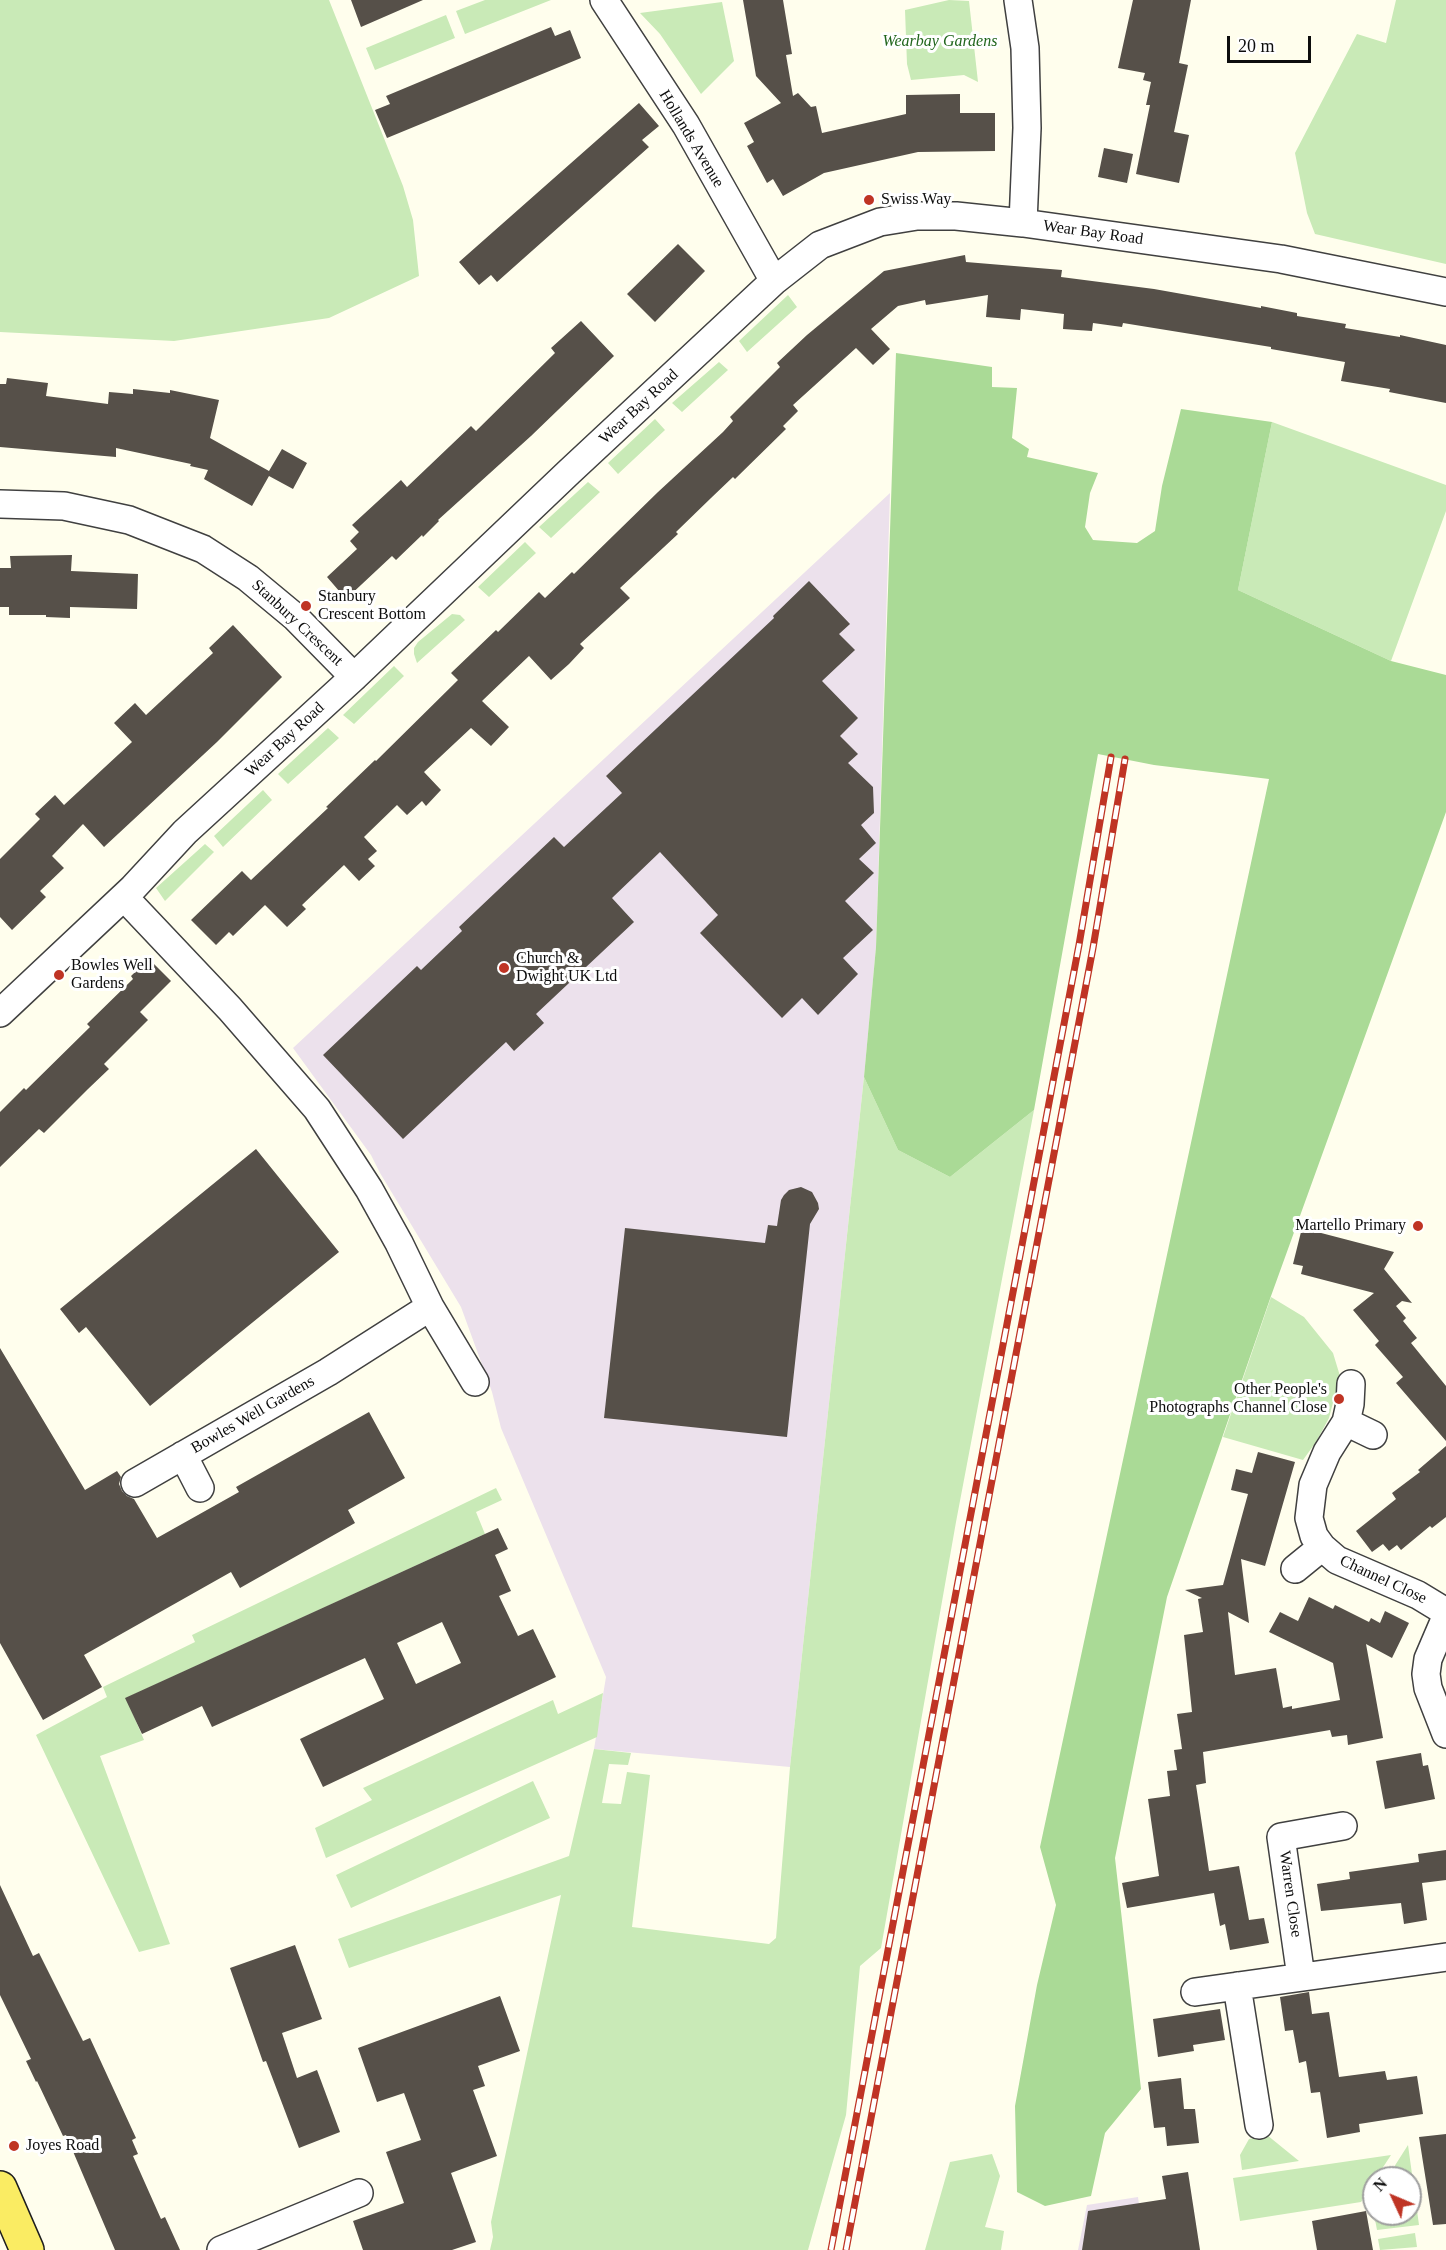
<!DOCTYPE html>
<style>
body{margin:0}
#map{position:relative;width:1446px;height:2250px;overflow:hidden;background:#fffeed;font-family:"Times New Roman",serif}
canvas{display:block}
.north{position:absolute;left:1362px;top:2166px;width:60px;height:60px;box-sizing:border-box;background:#fff;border:2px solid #9e9e9e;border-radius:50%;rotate:314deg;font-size:16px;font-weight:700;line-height:24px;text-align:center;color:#0d0d0d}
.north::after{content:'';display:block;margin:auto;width:21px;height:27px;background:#bf3424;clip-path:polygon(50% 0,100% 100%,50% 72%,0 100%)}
.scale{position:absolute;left:1227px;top:36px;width:84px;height:27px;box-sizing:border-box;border:3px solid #0d0d0d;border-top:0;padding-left:8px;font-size:18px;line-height:21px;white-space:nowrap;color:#0d0d0d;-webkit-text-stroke:4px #fff;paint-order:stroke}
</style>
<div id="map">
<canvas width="1446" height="2250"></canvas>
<div class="north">N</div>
<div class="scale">20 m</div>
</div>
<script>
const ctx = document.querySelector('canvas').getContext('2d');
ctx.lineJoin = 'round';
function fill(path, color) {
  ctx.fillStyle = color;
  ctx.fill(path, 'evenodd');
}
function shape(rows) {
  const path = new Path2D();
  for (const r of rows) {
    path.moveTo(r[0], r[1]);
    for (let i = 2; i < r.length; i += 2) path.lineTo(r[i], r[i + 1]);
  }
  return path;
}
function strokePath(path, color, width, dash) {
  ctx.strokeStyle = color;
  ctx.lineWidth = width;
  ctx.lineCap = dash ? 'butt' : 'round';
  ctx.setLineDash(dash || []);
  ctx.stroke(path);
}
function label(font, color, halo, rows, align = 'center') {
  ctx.font = font + ' "Times New Roman",serif';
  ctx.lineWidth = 6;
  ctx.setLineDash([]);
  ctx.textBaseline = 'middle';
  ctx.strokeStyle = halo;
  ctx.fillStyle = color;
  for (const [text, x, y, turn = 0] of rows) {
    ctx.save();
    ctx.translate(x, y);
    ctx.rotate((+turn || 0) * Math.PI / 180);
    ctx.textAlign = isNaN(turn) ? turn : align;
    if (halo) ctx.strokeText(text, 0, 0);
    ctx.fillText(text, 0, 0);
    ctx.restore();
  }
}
const industrial = shape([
 [890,493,876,947,864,1077,790,1767,594,1749,606,1677,501,1428,492,1392,461,1307,380,1173,371,1155,293,1048],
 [1138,2197,1145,2250,1078,2250,1087,2205]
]);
const green = shape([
 [0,0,329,0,403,186,413,220,419,276,329,318,174,341,0,332],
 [485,0,551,0,465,34,456,11],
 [949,0,969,1,978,82,964,75,911,80,907,64,905,10],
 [1396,0,1446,0,1446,264,1315,234,1307,213,1295,153,1357,34,1386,43],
 [722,2,734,61,701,94,660,34,640,13],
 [446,15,455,38,375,70,366,48],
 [788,295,797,307,747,352,739,341],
 [719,362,728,370,682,412,672,403],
 [655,419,665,430,618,474,608,463],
 [1272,422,1446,485,1446,511,1391,661,1238,590],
 [588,482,600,492,551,538,539,527],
 [525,542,536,553,489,597,478,587],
 [452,614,460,615,465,620,417,663,414,654,414,648,418,642],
 [394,666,404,676,354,724,343,715],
 [328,728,339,738,288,784,278,774],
 [263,790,272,800,223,847,214,836],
 [205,844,214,852,165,901,156,888],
 [864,1077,898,1150,950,1177,1034,1110,956,1522,881,1948,860,1966,846,2115,808,2250,490,2250,493,2237,491,2222,561,1895,349,1968,338,1939,569,1856,594,1749,631,1753,628,1765,609,1764,602,1803,621,1804,627,1772,650,1775,632,1927,769,1944,776,1938,790,1767],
 [1271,1297,1304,1317,1333,1353,1340,1376,1329,1418,1316,1442,1303,1460,1223,1437],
 [496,1488,502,1500,476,1512,485,1534,126,1698,144,1740,100,1756,170,1944,139,1952,36,1735,107,1697,103,1687,195,1642,192,1635],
 [603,1693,597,1737,326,1858,315,1828,372,1800,363,1788,553,1700,558,1714],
 [533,1781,550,1818,351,1908,336,1875],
 [1267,2135,1299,2161,1242,2170,1240,2155,1249,2139],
 [1408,2145,1419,2225,1377,2230,1374,2214,1410,2214,1410,2178,1387,2178],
 [992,2154,1000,2176,985,2227,1004,2231,1001,2250,925,2250,950,2162],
 [1391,2155,1376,2178,1374,2178,1374,2182,1361,2202,1240,2221,1233,2178],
 [1415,2233,1417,2247,1380,2250,1378,2239]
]);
const forest = shape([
 [896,353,992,367,992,387,1017,388,1012,438,1029,449,1027,457,1098,473,1090,493,1085,527,1093,540,1137,543,1155,531,1162,486,1181,409,1272,422,1238,590,1391,661,1446,675,1446,812,1271,1296,1167,1597,1115,1858,1141,2089,1105,2133,1091,2196,1045,2206,1017,2192,1015,2106,1037,1985,1056,1905,1040,1847,1269,779,1154,765,1098,754,1034,1110,950,1177,898,1150,864,1077,876,947]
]);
const building = shape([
 [351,0,423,0,361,27],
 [743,0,783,0,792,54,786,55,793,96,798,93,811,107,816,106,822,133,906,114,906,95,960,94,960,113,995,113,995,151,918,152,824,173,783,196,773,179,767,183,747,146,754,142,744,123,781,103,756,76],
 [1133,0,1191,0,1179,63,1188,65,1174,132,1189,135,1179,183,1136,174,1150,105,1146,105,1151,82,1143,80,1145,73,1118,68],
 [551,27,555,36,570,30,581,58,387,138,375,110,390,104,386,96],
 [639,103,659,126,642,140,649,147,497,282,491,275,479,285,459,262],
 [1104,148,1133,154,1127,183,1098,177],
 [678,244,705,271,655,322,627,294],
 [965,255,966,262,1062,270,1061,277,1154,289,1261,308,1261,306,1297,313,1297,316,1346,324,1345,328,1400,337,1400,335,1446,345,1446,403,1389,392,1390,389,1341,381,1345,362,1271,349,1271,347,1123,323,1122,327,1093,323,1092,331,1063,329,1064,314,1021,309,1020,320,986,317,988,295,926,305,925,300,898,306,871,329,890,349,873,365,856,348,793,405,798,411,783,426,786,429,735,479,733,477,711,498,676,532,678,534,620,588,630,598,580,644,584,648,569,664,551,680,529,656,482,701,509,727,491,746,471,728,424,772,441,790,426,806,422,801,407,815,397,805,364,837,377,851,368,859,375,866,359,881,344,865,302,905,306,909,287,927,265,905,233,936,229,932,216,945,191,920,242,871,251,880,328,808,326,807,375,760,376,761,458,680,451,673,496,630,498,632,539,592,545,598,572,572,574,574,658,492,723,432,733,421,730,417,780,367,777,363,807,335,884,271],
 [581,321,614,356,531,436,438,520,439,521,423,537,422,535,396,560,392,556,346,599,327,577,357,549,350,541,359,532,352,525,401,480,407,487,471,426,476,431,555,353,551,348],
 [7,378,48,383,46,396,108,404,109,392,133,394,133,389,170,393,170,390,219,400,210,438,269,471,282,449,307,463,293,489,269,476,252,506,204,479,208,470,190,466,191,464,116,448,116,457,0,447,0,384,6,384],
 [72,555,71,571,138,574,137,609,70,607,70,618,46,617,46,615,9,615,9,607,0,607,0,568,11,568,10,556],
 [809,581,850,624,839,634,855,650,822,681,858,718,840,736,858,754,848,763,873,787,874,813,861,825,876,843,859,859,874,873,845,901,873,930,843,958,858,974,818,1015,802,998,782,1018,700,933,718,915,660,852,612,898,634,922,536,1014,544,1023,514,1051,506,1042,403,1139,323,1055,417,966,421,970,462,931,459,927,554,837,564,847,622,793,606,776,774,618,773,616],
 [233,625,282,677,217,742,104,847,83,824,52,856,64,868,40,891,46,897,12,930,0,917,0,859,40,819,35,814,55,795,64,805,132,742,114,723,135,703,146,715,213,653,209,648],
 [149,959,171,981,140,1012,148,1020,104,1064,109,1069,88,1089,44,1133,39,1129,0,1167,0,1112,24,1088,26,1090,90,1027,87,1024,133,979,131,976],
 [256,1149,339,1252,150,1406,86,1327,79,1333,60,1309],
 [801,1187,812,1192,818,1203,819,1209,810,1224,787,1437,604,1418,625,1228,765,1243,768,1225,777,1226,781,1200,784,1195,789,1190],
 [1302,1228,1394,1252,1384,1269,1412,1303,1402,1301,1396,1306,1406,1318,1403,1321,1417,1338,1411,1343,1446,1386,1446,1441,1396,1383,1403,1377,1375,1345,1379,1341,1353,1310,1374,1293,1301,1274,1303,1266,1293,1264],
 [0,1348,85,1490,117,1471,121,1477,119,1484,122,1491,127,1496,134,1499,157,1538,239,1492,236,1487,369,1412,405,1478,348,1510,355,1523,240,1588,231,1572,84,1655,102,1687,43,1720,0,1643],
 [1446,1446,1446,1517,1432,1528,1430,1526,1401,1550,1397,1545,1389,1551,1383,1544,1372,1552,1356,1531,1396,1499,1392,1493,1420,1472,1418,1470],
 [1258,1452,1295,1462,1265,1566,1241,1559,1249,1623,1228,1612,1235,1675,1276,1668,1283,1708,1292,1706,1292,1709,1340,1700,1333,1663,1269,1632,1280,1612,1298,1621,1309,1597,1333,1609,1335,1605,1369,1622,1371,1618,1380,1623,1385,1611,1409,1623,1392,1658,1366,1644,1383,1738,1348,1745,1347,1735,1332,1737,1330,1730,1203,1752,1206,1783,1196,1785,1209,1871,1239,1866,1249,1920,1264,1918,1269,1943,1230,1950,1225,1924,1220,1926,1214,1893,1127,1908,1122,1883,1159,1876,1148,1799,1170,1796,1167,1771,1177,1770,1174,1750,1182,1749,1177,1714,1192,1712,1184,1635,1203,1632,1198,1599,1202,1598,1185,1590,1223,1585,1248,1494,1231,1490,1236,1469,1252,1473],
 [498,1528,508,1549,495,1555,511,1591,499,1596,518,1636,533,1629,556,1677,323,1787,300,1739,384,1699,365,1658,212,1727,202,1706,142,1734,125,1698],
 [442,1622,461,1663,416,1684,397,1643],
 [1421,1753,1423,1766,1428,1765,1435,1799,1385,1809,1376,1761],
 [1446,1850,1446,1880,1422,1883,1427,1920,1404,1924,1401,1903,1321,1911,1317,1884,1350,1879,1349,1872,1419,1862,1418,1854],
 [0,1885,33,1956,39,1953,83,2041,90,2038,136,2138,132,2140,138,2154,133,2156,161,2219,165,2217,180,2250,115,2250,66,2135,63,2136,37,2081,36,2082,26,2061,31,2059,0,1995],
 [295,1945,322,2019,282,2033,297,2078,317,2070,340,2132,299,2148,266,2061,263,2062,230,1968],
 [1309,1992,1312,2014,1329,2012,1339,2077,1385,2071,1387,2080,1417,2076,1423,2114,1359,2124,1360,2132,1327,2138,1320,2092,1311,2093,1306,2061,1299,2063,1293,2030,1285,2031,1280,1997],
 [500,1996,520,2051,478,2066,485,2086,473,2090,497,2156,451,2173,476,2242,452,2250,363,2250,353,2221,404,2203,386,2152,421,2140,404,2093,377,2102,358,2048],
 [1220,2009,1225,2040,1193,2045,1194,2051,1158,2057,1153,2019],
 [1181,2078,1184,2109,1195,2109,1199,2143,1167,2146,1165,2127,1154,2128,1148,2082],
 [1446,2134,1446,2224,1433,2225,1419,2137],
 [1188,2172,1200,2250,1082,2250,1088,2211,1166,2199,1162,2176],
 [1366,2211,1373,2250,1317,2250,1312,2221]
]);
const minor = shape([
 [604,0,686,125,774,281],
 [1018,0,1025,48,1027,128,1023,223],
 [0,504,64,506,129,520,203,549,248,578,295,617,354,677],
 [124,897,230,1009,317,1109,369,1189,399,1243,430,1307,475,1382],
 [0,1013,133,888,185,832,354,677,569,472,774,281,820,245,880,222,917,216,956,216,1023,223,1281,259,1446,292],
 [1351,1384,1350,1404,1346,1422,1327,1452,1313,1485,1309,1518,1314,1536,1322,1547,1337,1560,1418,1595,1446,1612],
 [1346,1422,1373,1435],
 [183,1455,200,1488],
 [135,1483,328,1372,430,1307],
 [1295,1569,1322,1547],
 [1446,1617,1428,1659,1426,1674,1428,1688,1446,1734],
 [1301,1977,1281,1837,1343,1826],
 [1237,1986,1259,2125],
 [1195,1992,1446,1957],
 [221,2250,359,2193]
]);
const major = shape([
 [0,2188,27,2250]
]);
const rail = shape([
 [831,2250,1079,945,1111,757],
 [846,2250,1093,948,1125,759]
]);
const markers = [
 [869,200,6,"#bf3424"],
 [306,606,6,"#bf3424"],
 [504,968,6,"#bf3424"],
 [59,975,6,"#bf3424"],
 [1418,1226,6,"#bf3424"],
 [1339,1399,6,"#bf3424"],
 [14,2146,6,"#bf3424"]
];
const parkNames = [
 ["Wearbay Gardens",940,42]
];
const streetNames = [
 ["Hollands Avenue",691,139,59],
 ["Wear Bay Road",1093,233,8],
 ["Wear Bay Road",639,407,-43],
 ["Stanbury Crescent",297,623,43],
 ["Wear Bay Road",285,740,-43],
 ["Bowles Well Gardens",253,1415,-30],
 ["Channel Close",1383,1580,25],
 ["Warren Close",1290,1894,82]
];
const poiNames = [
 ["Swiss Way",881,200],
 ["Stanbury",318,597],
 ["Crescent Bottom",318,615],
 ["Church &",516,959],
 ["Dwight UK Ltd",516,977],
 ["Bowles Well",71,966],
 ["Gardens",71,984],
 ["Martello Primary",1406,1226,"right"],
 ["Other People's",1327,1390,"right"],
 ["Photographs Channel Close",1327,1408,"right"],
 ["Joyes Road",26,2146]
];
fill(industrial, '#ece1ec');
fill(green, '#c9eab7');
fill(forest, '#aada96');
fill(building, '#565049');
strokePath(minor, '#404040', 30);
strokePath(major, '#1e1e1e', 36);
strokePath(minor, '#fff', 27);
strokePath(major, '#faec63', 33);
strokePath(rail, '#bf3424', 7);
strokePath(rail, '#fff', 4.5, [14]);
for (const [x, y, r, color] of markers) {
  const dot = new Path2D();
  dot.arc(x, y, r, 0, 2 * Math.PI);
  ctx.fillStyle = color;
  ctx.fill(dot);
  strokePath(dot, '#fff', 2);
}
label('italic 16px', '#21661d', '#fff', parkNames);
label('16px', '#0d0d0d', '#fff', streetNames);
label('16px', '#0d0d0d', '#fff', poiNames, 'left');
</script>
